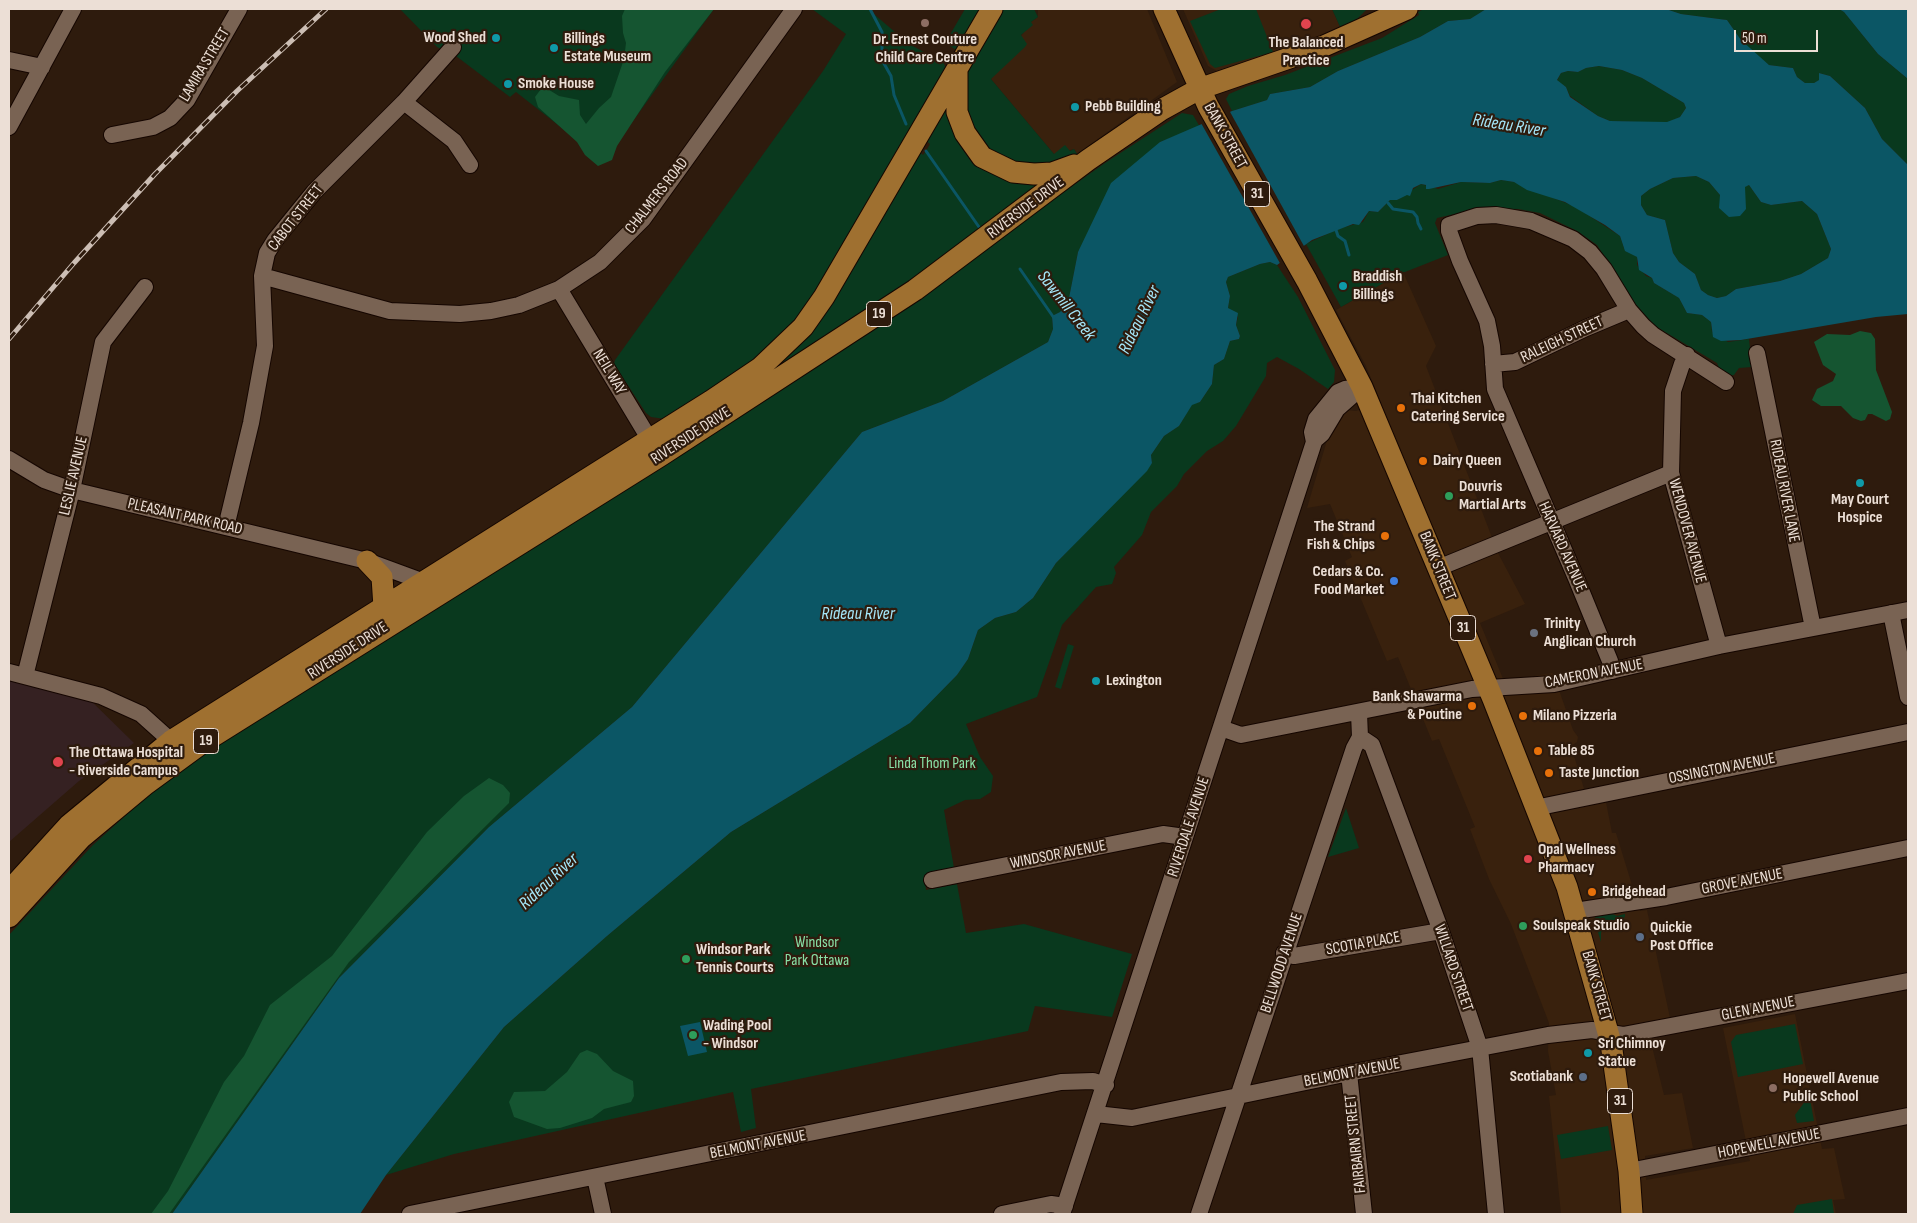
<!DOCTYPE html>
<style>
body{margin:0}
#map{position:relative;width:1917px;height:1223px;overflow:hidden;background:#2e1b0d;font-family:"Sofia Sans Condensed",sans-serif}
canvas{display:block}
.frame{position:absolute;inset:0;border:10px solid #ecdfd6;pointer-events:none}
.scale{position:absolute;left:1734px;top:30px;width:84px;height:22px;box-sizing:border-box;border:2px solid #ecdfd6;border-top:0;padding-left:6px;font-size:15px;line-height:18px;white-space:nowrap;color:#ecdfd6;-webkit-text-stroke:4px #2e1b0d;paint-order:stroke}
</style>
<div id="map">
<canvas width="1917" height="1223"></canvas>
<div class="frame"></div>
<div class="scale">50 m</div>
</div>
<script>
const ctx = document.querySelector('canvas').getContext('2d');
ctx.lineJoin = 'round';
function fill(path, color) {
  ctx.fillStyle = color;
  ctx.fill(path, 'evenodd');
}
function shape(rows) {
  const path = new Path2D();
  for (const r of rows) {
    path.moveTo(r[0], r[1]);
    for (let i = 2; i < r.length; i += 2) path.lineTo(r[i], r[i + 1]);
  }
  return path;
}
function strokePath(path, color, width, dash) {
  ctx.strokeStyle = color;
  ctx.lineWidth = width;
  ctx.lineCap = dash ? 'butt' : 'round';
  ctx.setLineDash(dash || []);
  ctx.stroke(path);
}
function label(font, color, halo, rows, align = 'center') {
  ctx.font = font + ' "Sofia Sans Condensed",sans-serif';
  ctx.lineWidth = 4.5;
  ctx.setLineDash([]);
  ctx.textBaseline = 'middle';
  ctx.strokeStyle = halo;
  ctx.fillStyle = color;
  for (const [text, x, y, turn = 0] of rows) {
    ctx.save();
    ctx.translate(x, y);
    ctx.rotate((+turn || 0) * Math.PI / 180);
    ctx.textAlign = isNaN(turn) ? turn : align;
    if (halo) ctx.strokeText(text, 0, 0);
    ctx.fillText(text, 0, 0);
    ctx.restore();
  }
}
const built = shape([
 [1038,9,1147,9,1177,82,1077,154,1074,149,1054,154,991,79,1031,22,1038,17],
 [1183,9,1332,9,1341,29,1317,41,1217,71,1208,66],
 [1403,272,1436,346,1426,366,1498,553,1525,604,1480,623,1504,681,1553,673,1573,730,1578,737,1577,742,1571,746,1589,805,1606,802,1612,833,1616,833,1640,911,1647,910,1670,1018,1646,1022,1664,1095,1682,1093,1693,1148,1645,1156,1646,1180,1750,1161,1723,1028,1795,1014,1822,1149,1834,1148,1845,1199,1833,1200,1836,1214,1561,1214,1549,1096,1556,1095,1548,1051,1549,1023,1511,924,1489,879,1470,829,1475,827,1439,739,1432,741,1398,657,1387,661,1345,561,1352,557,1330,504,1307,508,1330,430,1345,410,1356,411,1381,403,1366,366,1336,310]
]);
const medical = shape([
 [9,677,84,694,134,743,79,781,9,842]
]);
const green = shape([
 [400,9,714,9,604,161,516,92,510,97,456,56,437,47],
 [812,9,868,9,909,44,943,62,946,68,802,315,764,355,665,419,651,417,646,413,614,364,615,360,823,71,846,34],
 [965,9,983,9,956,50,950,46,948,38],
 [999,9,1034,9,1038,17,1031,22,1033,25,1021,35,1027,44,1025,47,991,79,1054,154,1065,145,1070,151,1074,149,1077,154,1068,162,1007,165,968,129,963,75],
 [1221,9,1256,9,1273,52,1215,68,1210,64,1190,21],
 [1332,9,1367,9,1358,18,1341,29],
 [1424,9,1486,9,1470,19,1448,21,1420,37,1338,71,1310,87,1270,94,1267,100,1232,111,1226,99,1229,94,1248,86,1285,75,1382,38,1419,15,1418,12],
 [1666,9,1839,9,1844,12,1878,54,1908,79,1908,165,1882,139,1865,108,1830,76,1819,73,1820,80,1814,83,1805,83,1797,77,1793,68,1769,65,1753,53,1741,40,1727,20,1681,14],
 [1599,66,1622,70,1642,78,1684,103,1686,108,1680,117,1667,123,1610,121,1598,116,1570,96,1566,87,1557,81,1561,73,1568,71,1578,72,1586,68],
 [947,105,972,153,1061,175,928,272,716,407,753,382,918,150,923,155,926,151,930,144,924,139],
 [1182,113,1193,115,1200,127,1160,142,1078,252,1068,303,1060,312,1052,316,1053,329,1048,342,943,401,862,432,632,707,489,827,339,978,172,1214,9,1214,9,935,93,845,157,787,229,736,932,285,1105,163],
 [1696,176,1709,182,1720,195,1749,185,1761,202,1771,205,1802,201,1817,214,1831,249,1828,258,1801,274,1780,281,1736,289,1726,296,1717,298,1708,295,1701,290,1695,274,1679,262,1673,253,1665,220,1647,215,1641,205,1641,196,1650,189,1673,178],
 [1501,180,1514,182,1576,207,1620,236,1624,248,1637,257,1637,265,1646,276,1652,278,1654,283,1679,298,1687,313,1702,315,1711,322,1712,332,1728,342,1749,339,1752,367,1739,368,1734,375,1726,376,1721,373,1717,363,1655,326,1635,304,1597,245,1577,231,1540,213,1518,209,1482,208,1437,218,1435,223,1448,255,1405,272,1403,272,1341,307,1306,244,1338,229,1363,222,1369,211,1378,212,1390,200,1397,200,1421,184,1438,189,1461,182,1490,183],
 [1270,262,1277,265,1298,297,1335,370,1334,382,1328,389,1299,369,1277,357,1267,363,1266,376,1236,426,1223,441,1207,451,1184,474,1177,486,1151,512,1142,535,1114,567,1116,573,1112,584,1096,587,1062,625,1037,697,966,724,980,757,993,776,991,792,980,799,965,800,944,810,954,868,924,875,926,890,957,884,966,933,1024,924,1132,954,1112,1017,1035,1006,1028,1031,751,1089,756,1128,741,1132,733,1092,454,1154,386,1175,504,1027,607,936,731,832,910,723,957,675,968,659,978,630,995,618,1016,612,1033,598,1056,563,1152,463,1151,455,1164,436,1179,426,1192,404,1200,402,1212,384,1214,365,1224,359,1230,341,1239,339,1240,336,1236,325,1238,317,1228,308,1230,296,1226,282,1228,277,1260,264],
 [1068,644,1074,646,1061,689,1055,687],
 [1346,808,1359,848,1328,857],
 [1608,912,1617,916,1625,914,1625,916,1623,920,1606,923,1601,933,1601,942,1594,919,1598,914],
 [1795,1024,1803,1064,1738,1077,1731,1042,1736,1035],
 [1810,1099,1814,1121,1797,1123,1795,1115,1806,1100],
 [1608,1126,1612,1150,1561,1159,1557,1135],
 [1832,1199,1834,1214,1793,1214,1797,1205]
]);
const forest = shape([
 [625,9,714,9,665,72,617,146,612,160,598,166,585,155,577,142,538,107,535,97,541,89,546,88,559,96,579,100,580,115,586,124,599,108,611,97,624,59,626,43,623,33,622,16],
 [1860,331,1871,333,1875,339,1876,370,1892,412,1890,419,1886,421,1872,414,1868,414,1865,420,1861,421,1853,418,1841,406,1821,406,1812,400,1817,389,1833,381,1836,374,1823,365,1814,342,1827,334,1850,335],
 [489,778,503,785,510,793,509,803,349,962,169,1214,151,1214,168,1191,224,1082,244,1056,270,1005,332,956,427,832,464,796],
 [587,1050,597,1054,613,1071,633,1081,634,1096,631,1102,604,1109,592,1118,560,1128,547,1129,514,1117,509,1102,514,1092,545,1091,567,1072,580,1053]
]);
const water = shape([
 [1486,9,1666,9,1681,14,1727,20,1741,40,1769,65,1793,68,1797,77,1805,83,1814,83,1819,80,1819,73,1830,76,1865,108,1882,139,1908,165,1908,314,1876,317,1741,340,1721,341,1713,337,1711,322,1702,315,1687,313,1679,298,1654,283,1652,278,1639,270,1637,257,1625,251,1620,236,1605,225,1565,202,1527,190,1514,182,1501,180,1490,183,1461,182,1429,189,1426,189,1426,185,1421,184,1413,188,1410,196,1407,195,1397,200,1390,200,1378,212,1369,211,1359,225,1353,224,1312,240,1277,265,1270,262,1260,264,1228,277,1226,282,1230,296,1228,308,1238,313,1236,325,1240,336,1239,339,1230,341,1224,359,1214,365,1212,384,1200,402,1192,405,1179,426,1164,436,1151,455,1152,463,1147,471,1056,563,1033,598,1016,612,995,618,978,630,968,659,957,675,910,723,731,832,607,936,504,1027,386,1175,360,1214,172,1214,339,978,489,827,632,707,862,432,943,401,1048,342,1053,329,1052,316,1060,312,1068,303,1078,252,1111,183,1160,142,1232,111,1267,100,1270,94,1310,87,1338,71,1420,37,1448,21,1470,19],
 [1599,66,1622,70,1642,78,1684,103,1686,108,1680,117,1667,122,1610,121,1598,116,1570,97,1566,87,1557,80,1561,73,1568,71,1578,72,1586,68],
 [1696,176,1709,182,1720,195,1719,208,1729,217,1740,216,1746,209,1745,187,1749,185,1761,202,1771,205,1802,201,1817,214,1831,249,1828,258,1801,274,1780,281,1736,289,1726,296,1717,298,1708,295,1701,290,1695,274,1679,262,1673,253,1665,220,1647,215,1641,205,1641,196,1650,189,1673,178],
 [1839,9,1908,9,1908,79,1878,54,1844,12],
 [700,1022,707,1052,688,1056,680,1026]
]);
const pier = shape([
 [1229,110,1305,248,1281,265,1201,123]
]);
const stream = shape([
 [870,9,882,32,882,60,891,76,894,95,906,124],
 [926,151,979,227],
 [1388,203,1393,209,1413,212,1417,217,1418,223,1421,229],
 [1336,230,1338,236,1345,241,1349,255],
 [1020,269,1054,318]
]);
const minor = shape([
 [9,60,42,67],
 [404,102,454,141,470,165],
 [9,127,73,9],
 [112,135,153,127,170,118,187,100,239,9],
 [262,276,390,311,460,314,491,311,519,305,559,289,600,262,643,219,794,9],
 [559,289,656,450],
 [1757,353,1813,628],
 [1687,355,1682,364,1673,391,1671,473,1719,646],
 [1493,364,1515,362,1586,328,1629,310],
 [1315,440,1322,434,1337,409,1362,387],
 [9,459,44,480,72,490,367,561,424,582],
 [226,527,251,423,265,346,262,276,267,253,275,240,314,192,404,102,453,47],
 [1438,568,1671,473],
 [1891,613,1908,697],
 [1612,671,1610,661,1576,578,1495,389,1492,346,1487,321,1460,261,1449,231,1449,225,1477,216,1496,215,1531,221,1573,239,1590,252,1604,269,1629,310,1643,326,1653,335,1726,382],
 [9,672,101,696,141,714,171,741],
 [25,676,72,490,103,342,145,287],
 [1221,728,1241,735,1472,689,1554,684,1719,646,1908,610],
 [1360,737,1372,745,1441,931,1480,1048,1496,1214],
 [1535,808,1908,732],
 [932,880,1163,834,1185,837],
 [1575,911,1666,897,1908,848],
 [1284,953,1294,956,1441,931],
 [1349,1073,1364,1214],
 [1096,1114,1132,1118,1349,1073,1548,1035,1592,1030,1623,1035,1908,981],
 [1629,1171,1908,1116],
 [595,1177,603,1214],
 [410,1214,1061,1082,1093,1081,1106,1085],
 [1002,1214,1051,1204,1065,1206],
 [1062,1214,1314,442,1312,432,1316,419,1338,392,1345,389,1362,387],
 [1199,1214,1354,748,1360,737,1359,713]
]);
const major = shape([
 [1164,9,1208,106,1307,281,1362,387,1493,699,1567,887,1611,1043,1629,1171,1632,1214],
 [957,71,957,112,965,133,982,157,1013,172,1034,174,1052,173,1074,165],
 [367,561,382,577,384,607],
 [9,891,69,825,171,741,711,401,760,368,803,327,824,297,992,9],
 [9,917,81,838,146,784,202,743,660,456,915,290,1088,160,1161,110,1199,89,1324,46,1407,9]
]);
const rail = shape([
 [9,339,74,263,155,174,237,91,326,9]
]);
const markers = [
 [925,23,5,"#8d6e63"],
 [1306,24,6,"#e0444e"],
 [496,38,5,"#0f9aa8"],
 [554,48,5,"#0f9aa8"],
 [508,84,5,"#0f9aa8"],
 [1075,107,5,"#0f9aa8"],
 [1343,286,5,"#0f9aa8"],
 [1401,408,5,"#e8710a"],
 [1423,461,5,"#e8710a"],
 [1860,483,5,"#0f9aa8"],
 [1449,496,5,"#2e9e5b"],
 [1385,536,5,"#e8710a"],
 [1394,581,5,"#3f7fe0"],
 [1534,633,5,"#6b7280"],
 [1096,681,5,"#0f9aa8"],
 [1472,706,5,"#e8710a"],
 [1523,716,5,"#e8710a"],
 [1538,751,5,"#e8710a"],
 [58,762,6,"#e0444e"],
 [1549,773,5,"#e8710a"],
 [1528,859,5,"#e0444e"],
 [1592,892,5,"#e8710a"],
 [1523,926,5,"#2e9e5b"],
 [1640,937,5,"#5c6f8a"],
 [686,959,5,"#2e9e5b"],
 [693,1035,5,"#2e9e5b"],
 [1588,1053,5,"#0f9aa8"],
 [1583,1077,5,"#5c6f8a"],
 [1773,1088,5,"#8d6e63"]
];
const shields = [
 [1257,194,25],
 [879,314,25],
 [1463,628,25],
 [206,741,25],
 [1620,1101,25]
];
const shieldNames = [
 ["31",1257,194],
 ["19",879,314],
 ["31",1463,628],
 ["19",206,741],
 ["31",1620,1101]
];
const poiNames = [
 ["Wood Shed",486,38,"right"],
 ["Billings",564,39],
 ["Estate Museum",564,57],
 ["Dr. Ernest Couture",925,40,"center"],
 ["Child Care Centre",925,58,"center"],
 ["The Balanced",1306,43,"center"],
 ["Practice",1306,61,"center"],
 ["Smoke House",518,84],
 ["Pebb Building",1085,107],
 ["Braddish",1353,277],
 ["Billings",1353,295],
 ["Thai Kitchen",1411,399],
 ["Catering Service",1411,417],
 ["Dairy Queen",1433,461],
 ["Douvris",1459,487],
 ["Martial Arts",1459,505],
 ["May Court",1860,500,"center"],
 ["Hospice",1860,518,"center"],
 ["The Strand",1375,527,"right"],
 ["Fish & Chips",1375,545,"right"],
 ["Cedars & Co.",1384,572,"right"],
 ["Food Market",1384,590,"right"],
 ["Trinity",1544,624],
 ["Anglican Church",1544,642],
 ["Lexington",1106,681],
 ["Bank Shawarma",1462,697,"right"],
 ["& Poutine",1462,715,"right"],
 ["Milano Pizzeria",1533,716],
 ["Table 85",1548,751],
 ["The Ottawa Hospital",69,753],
 ["- Riverside Campus",69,771],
 ["Taste Junction",1559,773],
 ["Opal Wellness",1538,850],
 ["Pharmacy",1538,868],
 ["Bridgehead",1602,892],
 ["Soulspeak Studio",1533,926],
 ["Quickie",1650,928],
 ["Post Office",1650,946],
 ["Windsor Park",696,950],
 ["Tennis Courts",696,968],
 ["Wading Pool",703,1026],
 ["- Windsor",703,1044],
 ["Sri Chimnoy",1598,1044],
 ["Statue",1598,1062],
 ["Scotiabank",1573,1077,"right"],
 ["Hopewell Avenue",1783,1079],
 ["Public School",1783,1097]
];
const streetNames = [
 ["LAMIRA STREET",205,65,-59],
 ["BANK STREET",1225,136,61],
 ["CHALMERS ROAD",657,196,-52],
 ["RIVERSIDE DRIVE",1026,208,-37],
 ["CABOT STREET",296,218,-52],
 ["RALEIGH STREET",1562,340,-25],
 ["NEIL WAY",609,372,59],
 ["RIVERSIDE DRIVE",691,436,-33],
 ["LESLIE AVENUE",74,476,-77],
 ["RIDEAU RIVER LANE",1784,491,79],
 ["PLEASANT PARK ROAD",185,517,13],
 ["WENDOVER AVENUE",1687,531,75],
 ["HARVARD AVENUE",1562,547,66],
 ["BANK STREET",1437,566,68],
 ["RIVERSIDE DRIVE",348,651,-33],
 ["CAMERON AVENUE",1594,674,-11],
 ["OSSINGTON AVENUE",1722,769,-11],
 ["RIVERDALE AVENUE",1189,827,-72],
 ["WINDSOR AVENUE",1058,855,-11],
 ["GROVE AVENUE",1742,882,-11],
 ["SCOTIA PLACE",1363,944,-10],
 ["BELLWOOD AVENUE",1282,963,-72],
 ["WILLARD STREET",1453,968,71],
 ["BANK STREET",1596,986,74],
 ["GLEN AVENUE",1758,1009,-11],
 ["BELMONT AVENUE",1352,1073,-11],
 ["FAIRBAIRN STREET",1356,1144,-96],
 ["HOPEWELL AVENUE",1769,1144,-11],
 ["BELMONT AVENUE",758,1145,-11]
];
const parkNames = [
 ["Linda Thom Park",932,764],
 ["Windsor",817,943],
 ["Park Ottawa",817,961]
];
const waterNames = [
 ["Rideau River",1509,126,9],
 ["Sawmill Creek",1066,306,52],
 ["Rideau River",1140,320,-64],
 ["Rideau River",858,614],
 ["Rideau River",549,882,-43]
];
fill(built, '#39210d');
fill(medical, '#352122');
fill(green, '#09391e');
fill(forest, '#155531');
fill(water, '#0b5665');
fill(pier, '#2e1b0d');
strokePath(stream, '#0b5665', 3);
strokePath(minor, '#150600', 18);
strokePath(major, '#150600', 23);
strokePath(minor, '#796353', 16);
strokePath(major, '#9f7030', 21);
strokePath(rail, '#ccbeb4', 5);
strokePath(rail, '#2e1b0d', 3, [9]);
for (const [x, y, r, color] of markers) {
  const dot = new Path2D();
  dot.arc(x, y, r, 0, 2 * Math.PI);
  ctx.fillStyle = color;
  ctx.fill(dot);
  strokePath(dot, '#2e1b0d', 2);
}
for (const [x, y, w] of shields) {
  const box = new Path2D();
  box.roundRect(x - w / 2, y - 12.5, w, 25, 4);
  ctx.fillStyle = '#2e1b0d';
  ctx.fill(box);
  strokePath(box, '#ecdfd6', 1);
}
label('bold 15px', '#ecdfd6', null, shieldNames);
label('bold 16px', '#ecdfd6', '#2e1b0d', poiNames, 'left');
label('16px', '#ecdfd6', '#2e1b0d', streetNames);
label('16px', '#88e0a6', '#2e1b0d', parkNames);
label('italic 18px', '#a4e6f9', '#2e1b0d', waterNames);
</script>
